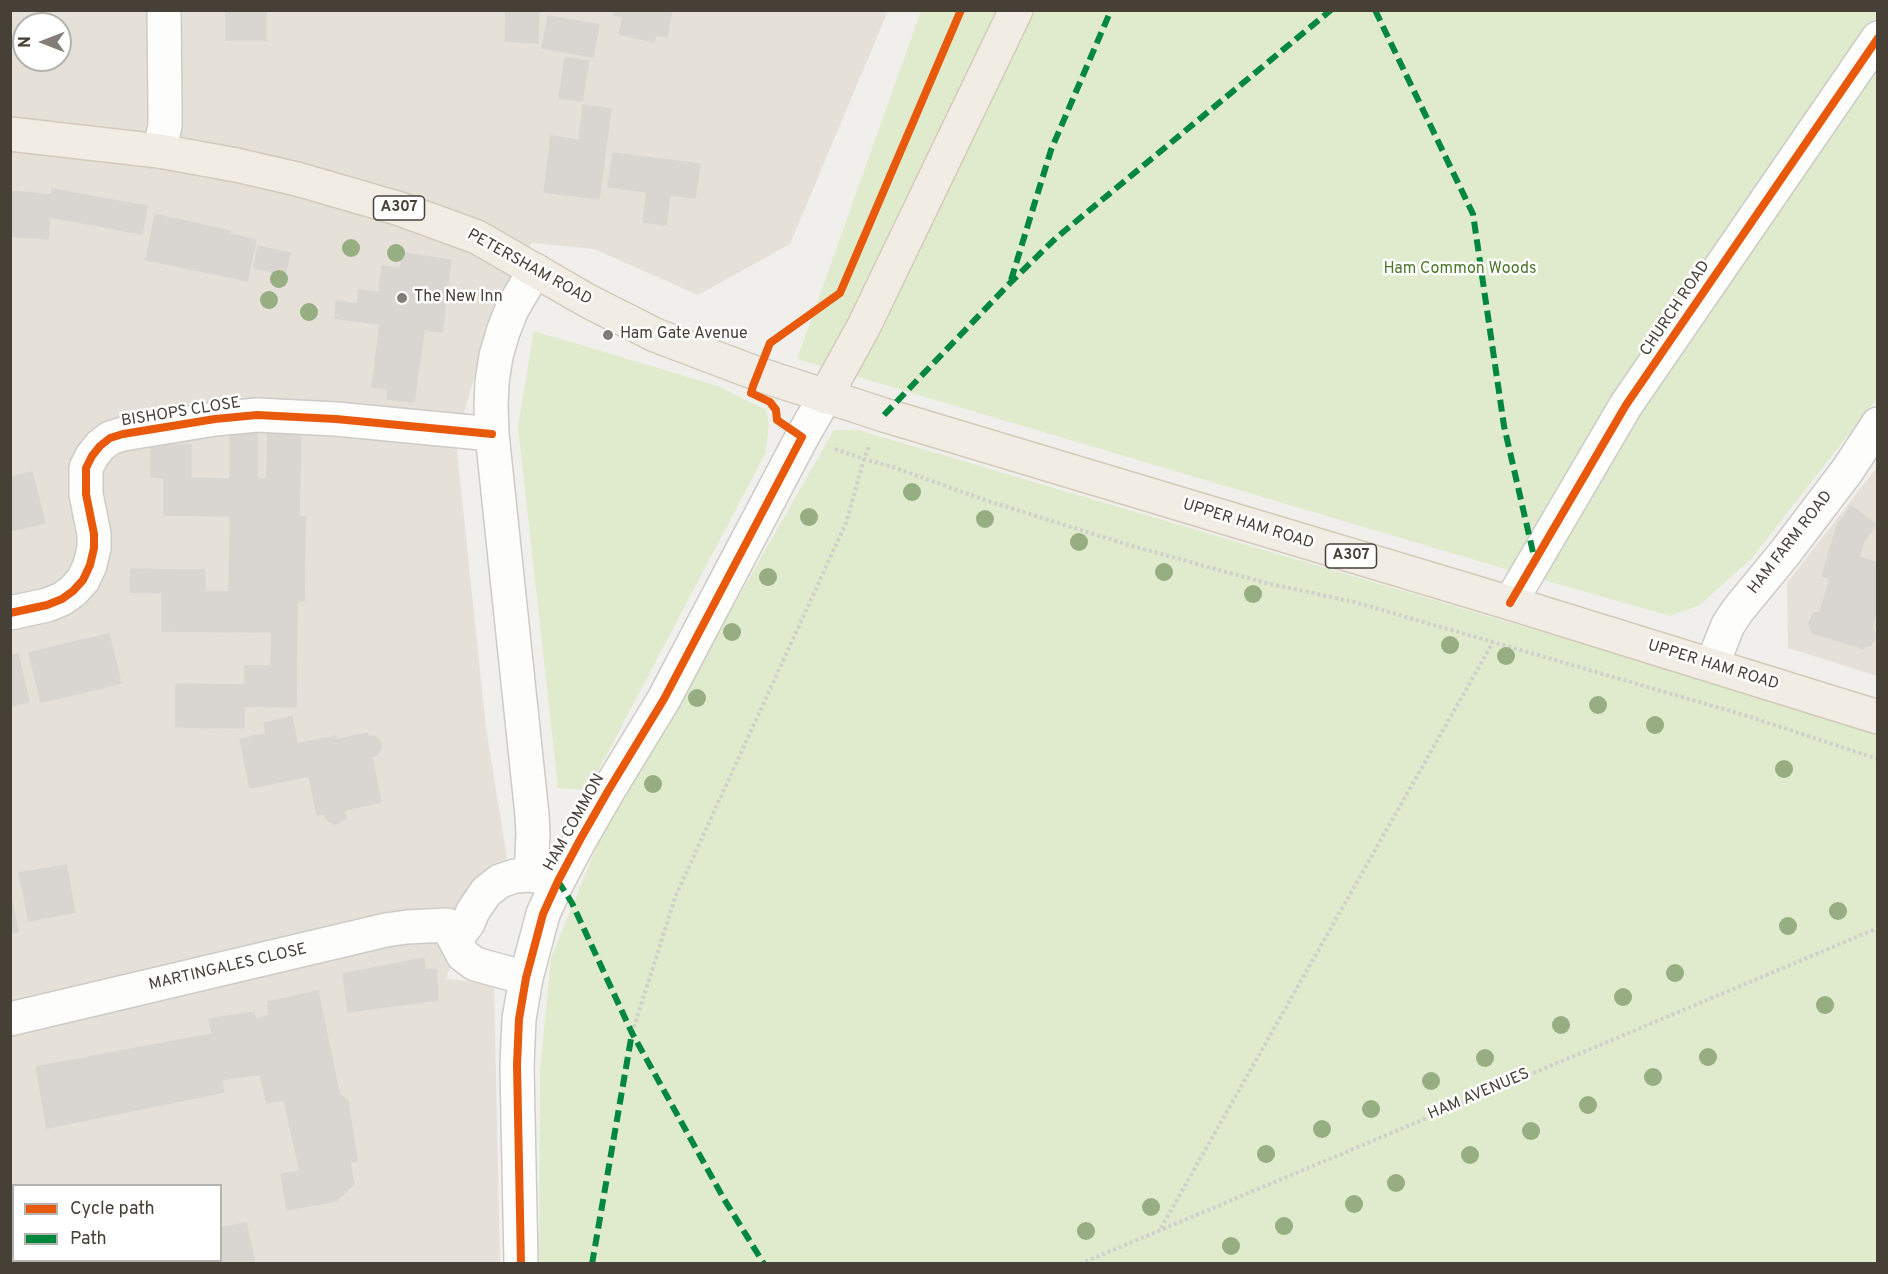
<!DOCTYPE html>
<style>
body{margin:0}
#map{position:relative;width:1888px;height:1274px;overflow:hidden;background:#f1efeb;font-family:Overpass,sans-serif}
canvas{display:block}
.frame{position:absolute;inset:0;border:12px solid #474037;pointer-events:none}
.legend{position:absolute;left:12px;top:1184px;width:210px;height:78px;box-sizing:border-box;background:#fff;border:2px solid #b5b3af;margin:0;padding:8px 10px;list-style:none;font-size:18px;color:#474037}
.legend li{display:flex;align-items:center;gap:12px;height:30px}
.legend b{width:30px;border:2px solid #b5b3af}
.north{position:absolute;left:12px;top:12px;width:60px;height:60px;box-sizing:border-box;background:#fff;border:2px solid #b5b3af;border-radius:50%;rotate:270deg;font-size:16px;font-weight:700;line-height:24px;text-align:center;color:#474037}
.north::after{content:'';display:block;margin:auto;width:21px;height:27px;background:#827d76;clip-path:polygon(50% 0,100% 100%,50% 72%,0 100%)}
</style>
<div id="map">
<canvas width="1888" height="1274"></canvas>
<div class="frame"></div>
<ul class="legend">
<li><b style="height:8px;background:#e8590c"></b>Cycle path</li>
<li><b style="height:8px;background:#00873e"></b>Path</li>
</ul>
<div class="north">N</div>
</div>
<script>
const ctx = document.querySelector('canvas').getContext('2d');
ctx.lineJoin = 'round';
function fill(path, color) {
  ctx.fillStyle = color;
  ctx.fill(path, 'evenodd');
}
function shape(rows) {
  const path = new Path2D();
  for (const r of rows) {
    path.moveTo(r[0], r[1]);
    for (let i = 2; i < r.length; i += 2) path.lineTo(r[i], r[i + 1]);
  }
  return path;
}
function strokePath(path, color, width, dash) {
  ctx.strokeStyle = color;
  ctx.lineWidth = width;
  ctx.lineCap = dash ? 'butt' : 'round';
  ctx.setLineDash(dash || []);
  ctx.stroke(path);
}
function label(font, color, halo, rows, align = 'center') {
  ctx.font = font + ' Overpass,sans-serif';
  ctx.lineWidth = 5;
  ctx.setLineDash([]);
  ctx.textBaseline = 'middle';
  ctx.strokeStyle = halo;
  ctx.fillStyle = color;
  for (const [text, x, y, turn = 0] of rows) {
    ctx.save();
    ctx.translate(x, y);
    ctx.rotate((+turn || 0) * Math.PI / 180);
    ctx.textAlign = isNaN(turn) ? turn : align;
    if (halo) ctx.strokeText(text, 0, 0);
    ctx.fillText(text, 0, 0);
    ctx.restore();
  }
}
const residential = shape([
 [10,11,888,11,790,244,698,295,594,249,532,243,496,300,456,441,486,728,507,858,476,891,446,979,494,983,500,1263,11,1263],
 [24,24,60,24,60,60,24,60],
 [14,1186,220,1186,220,1260,14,1260],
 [1877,467,1877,676,1788,648,1787,583]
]);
const green = shape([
 [921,11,1877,11,1877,398,1751,559,1700,605,1670,616,1492,565,797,359],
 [534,331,718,386,766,410,769,421,766,452,588,790,558,788,518,427],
 [834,430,858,430,1877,731,1877,1263,539,1264,540,1071,551,958,599,841]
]);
const building = shape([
 [266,10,266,40,226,40,226,11,196,11,266,10],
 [506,10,539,10,538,43,505,41,506,10],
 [615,10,672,10,667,37,656,35,654,42,619,34,623,17,614,15,615,10],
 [548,16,599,25,593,57,542,48,548,16],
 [565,58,589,61,582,101,559,98,565,58],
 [583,105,611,109,599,199,544,192,551,136,579,140,583,105],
 [613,153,700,164,695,198,670,195,666,225,643,222,647,192,608,187,613,153],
 [52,189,100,198,94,225,49,217,52,189],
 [10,191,22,192,18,237,10,236,10,191],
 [22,192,51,195,48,239,18,237,22,192],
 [100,198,147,206,142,234,94,225,100,198],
 [155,215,176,219,167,264,146,260,155,215],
 [176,219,203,225,194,270,167,264,176,219],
 [203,225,230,231,221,275,194,270,203,225],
 [230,234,256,240,247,281,221,275,230,234],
 [258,246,290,253,285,275,254,268,258,246],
 [402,253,451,260,442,332,355,321,359,290,379,292,382,266,400,268,402,253],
 [336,301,357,304,355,321,335,318,336,301],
 [380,324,424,330,414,402,387,399,388,389,372,387,380,324],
 [230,425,257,425,257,479,267,479,268,427,301,427,299,517,305,517,304,601,297,601,296,707,244,706,244,728,176,727,176,684,245,685,245,666,271,666,272,632,162,631,162,593,130,592,131,569,205,570,205,591,229,592,230,516,164,515,164,478,151,477,151,445,191,445,191,478,230,479,230,425],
 [32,472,45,523,10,531,10,477,32,472],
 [1851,506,1876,524,1863,543,1859,557,1878,563,1878,593,1822,576,1837,526,1851,506],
 [1830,579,1878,593,1878,607,1872,627,1876,636,1871,645,1862,648,1813,633,1809,624,1810,620,1814,613,1820,612,1830,579],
 [109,634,121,683,81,693,69,643,109,634],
 [69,643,81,693,41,702,29,653,69,643],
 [18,654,29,702,10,706,10,656,18,654],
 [292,717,297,744,336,736,336,740,367,733,368,736,376,737,381,744,381,748,377,755,372,757,381,802,345,810,345,819,338,823,334,824,327,820,324,814,317,815,309,776,250,788,240,739,266,734,264,723,292,717],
 [66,865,75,912,29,921,19,873,66,865],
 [10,891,18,932,10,933,10,891],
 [424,958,425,970,436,969,438,1000,348,1012,343,974,424,958],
 [318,991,339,1093,348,1101,357,1161,350,1162,354,1184,336,1201,287,1210,281,1174,300,1171,284,1100,267,1103,260,1074,222,1080,209,1019,254,1012,256,1019,269,1015,268,1002,318,991],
 [212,1034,224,1092,47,1128,36,1067,212,1034],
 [246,1223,255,1264,206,1264,205,1260,220,1260,220,1228,246,1223],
 [65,1260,113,1260,114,1264,66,1264,65,1260]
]);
const path = shape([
 [835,449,864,459,893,467,985,500,1132,546,1266,583,1354,602,1493,642,1744,715,1878,759],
 [632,1033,676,895,846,523,864,459,869,446],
 [1161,1228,1493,642],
 [1080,1264,1878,928]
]);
const minor = shape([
 [159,151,165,126,165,109,164,10],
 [1510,603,1626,405,1878,38],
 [10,613,47,605,62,599,73,591,83,580,90,565,94,548,94,534,86,494,86,468,92,456,100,446,110,438,123,434,215,419,257,415,336,419,492,434],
 [1712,665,1728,625,1738,610,1784,554,1847,471,1878,424],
 [531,875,533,834,532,815,492,434,491,406,492,382,496,356,503,332,512,309,535,270],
 [447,925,463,955,475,964,526,978],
 [10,1019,386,930,407,927,447,925,462,931,468,923,473,911,486,892,500,881,515,876,531,875,551,880],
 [521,1264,517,1065,519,1019,526,978,543,914,558,881,581,838,608,791,664,699,802,437,825,397]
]);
const major = shape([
 [10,134,159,151,236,165,297,179,397,208,477,237,588,301,655,335,758,374,884,415,1510,603,1878,717],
 [825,397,864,326,1016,10]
]);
const quiet = shape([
 [1375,10,1473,214,1504,426,1535,561],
 [1011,280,1051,150,1111,10],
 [884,415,1011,282,1056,238,1331,10],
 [558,881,572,903,632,1033,724,1199,764,1264],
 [592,1264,632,1033]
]);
const cycleway = shape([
 [1510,603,1626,405,1878,38],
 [10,613,47,605,62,599,73,591,83,580,90,565,94,548,94,534,86,494,86,468,92,456,100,446,110,438,123,434,215,419,257,415,336,419,492,434],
 [521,1264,517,1065,519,1019,526,978,543,914,558,881,581,838,608,791,664,699,802,437,777,420,776,410,770,402,751,393,753,386,770,343,840,293,961,10]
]);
const trees = [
 [351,248],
 [396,253],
 [279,279],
 [269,300],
 [309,312],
 [912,492],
 [809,517],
 [985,519],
 [1079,542],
 [1164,572],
 [768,577],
 [1253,594],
 [732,632],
 [1450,645],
 [1506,656],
 [697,698],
 [1598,705],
 [1655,725],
 [1784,769],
 [653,784],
 [1838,911],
 [1788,926],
 [1675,973],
 [1623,997],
 [1825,1005],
 [1561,1025],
 [1708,1057],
 [1485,1058],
 [1653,1077],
 [1431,1081],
 [1588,1105],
 [1371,1109],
 [1322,1129],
 [1531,1131],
 [1266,1154],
 [1470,1155],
 [1396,1183],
 [1354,1204],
 [1151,1207],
 [1284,1226],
 [1086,1231],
 [1231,1246]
];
const markers = [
 [402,298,6,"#827d76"],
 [608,335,6,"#827d76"]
];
const shields = [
 [399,208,51],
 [1351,556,51]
];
const shieldNames = [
 ["A307",399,208],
 ["A307",1351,556]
];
const streetNames = [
 ["PETERSHAM ROAD",529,268,29],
 ["CHURCH ROAD",1676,309,-56],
 ["BISHOPS CLOSE",181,413,-9],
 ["UPPER HAM ROAD",1248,525,17],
 ["HAM FARM ROAD",1791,543,-52],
 ["UPPER HAM ROAD",1713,666,17],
 ["HAM COMMON",575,823,-61],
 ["MARTINGALES CLOSE",228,968,-13],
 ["HAM AVENUES",1479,1095,-23]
];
const parkNames = [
 ["Ham Common Woods",1460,270]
];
const poiNames = [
 ["The New Inn",414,298],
 ["Ham Gate Avenue",620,335]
];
fill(residential, '#e5e1d9');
fill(green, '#dfebcc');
fill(building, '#d9d6d2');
strokePath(building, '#d9d6d1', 1.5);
strokePath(minor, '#cdcbc7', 36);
strokePath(major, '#d3cab9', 36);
strokePath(path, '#d1cfcb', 4, [3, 3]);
strokePath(minor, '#fdfdfc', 33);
strokePath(major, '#f1ede5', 33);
strokePath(quiet, '#00873e', 6, [12, 6]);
strokePath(cycleway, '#e8590c', 8);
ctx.fillStyle = '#96ae81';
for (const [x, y] of trees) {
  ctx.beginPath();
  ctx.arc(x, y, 9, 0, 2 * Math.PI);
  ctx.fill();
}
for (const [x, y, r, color] of markers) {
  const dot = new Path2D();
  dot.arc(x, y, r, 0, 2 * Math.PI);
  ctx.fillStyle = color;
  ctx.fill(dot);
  strokePath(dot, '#fff', 2);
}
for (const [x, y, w] of shields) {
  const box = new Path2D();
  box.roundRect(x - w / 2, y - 12, w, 24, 4.5);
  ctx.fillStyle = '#fff';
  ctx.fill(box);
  strokePath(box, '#474037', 1.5);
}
label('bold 15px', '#474037', null, shieldNames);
label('16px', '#474037', '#fff', streetNames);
label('16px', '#4b782b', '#fff', parkNames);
label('16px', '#474037', '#fff', poiNames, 'left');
</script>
